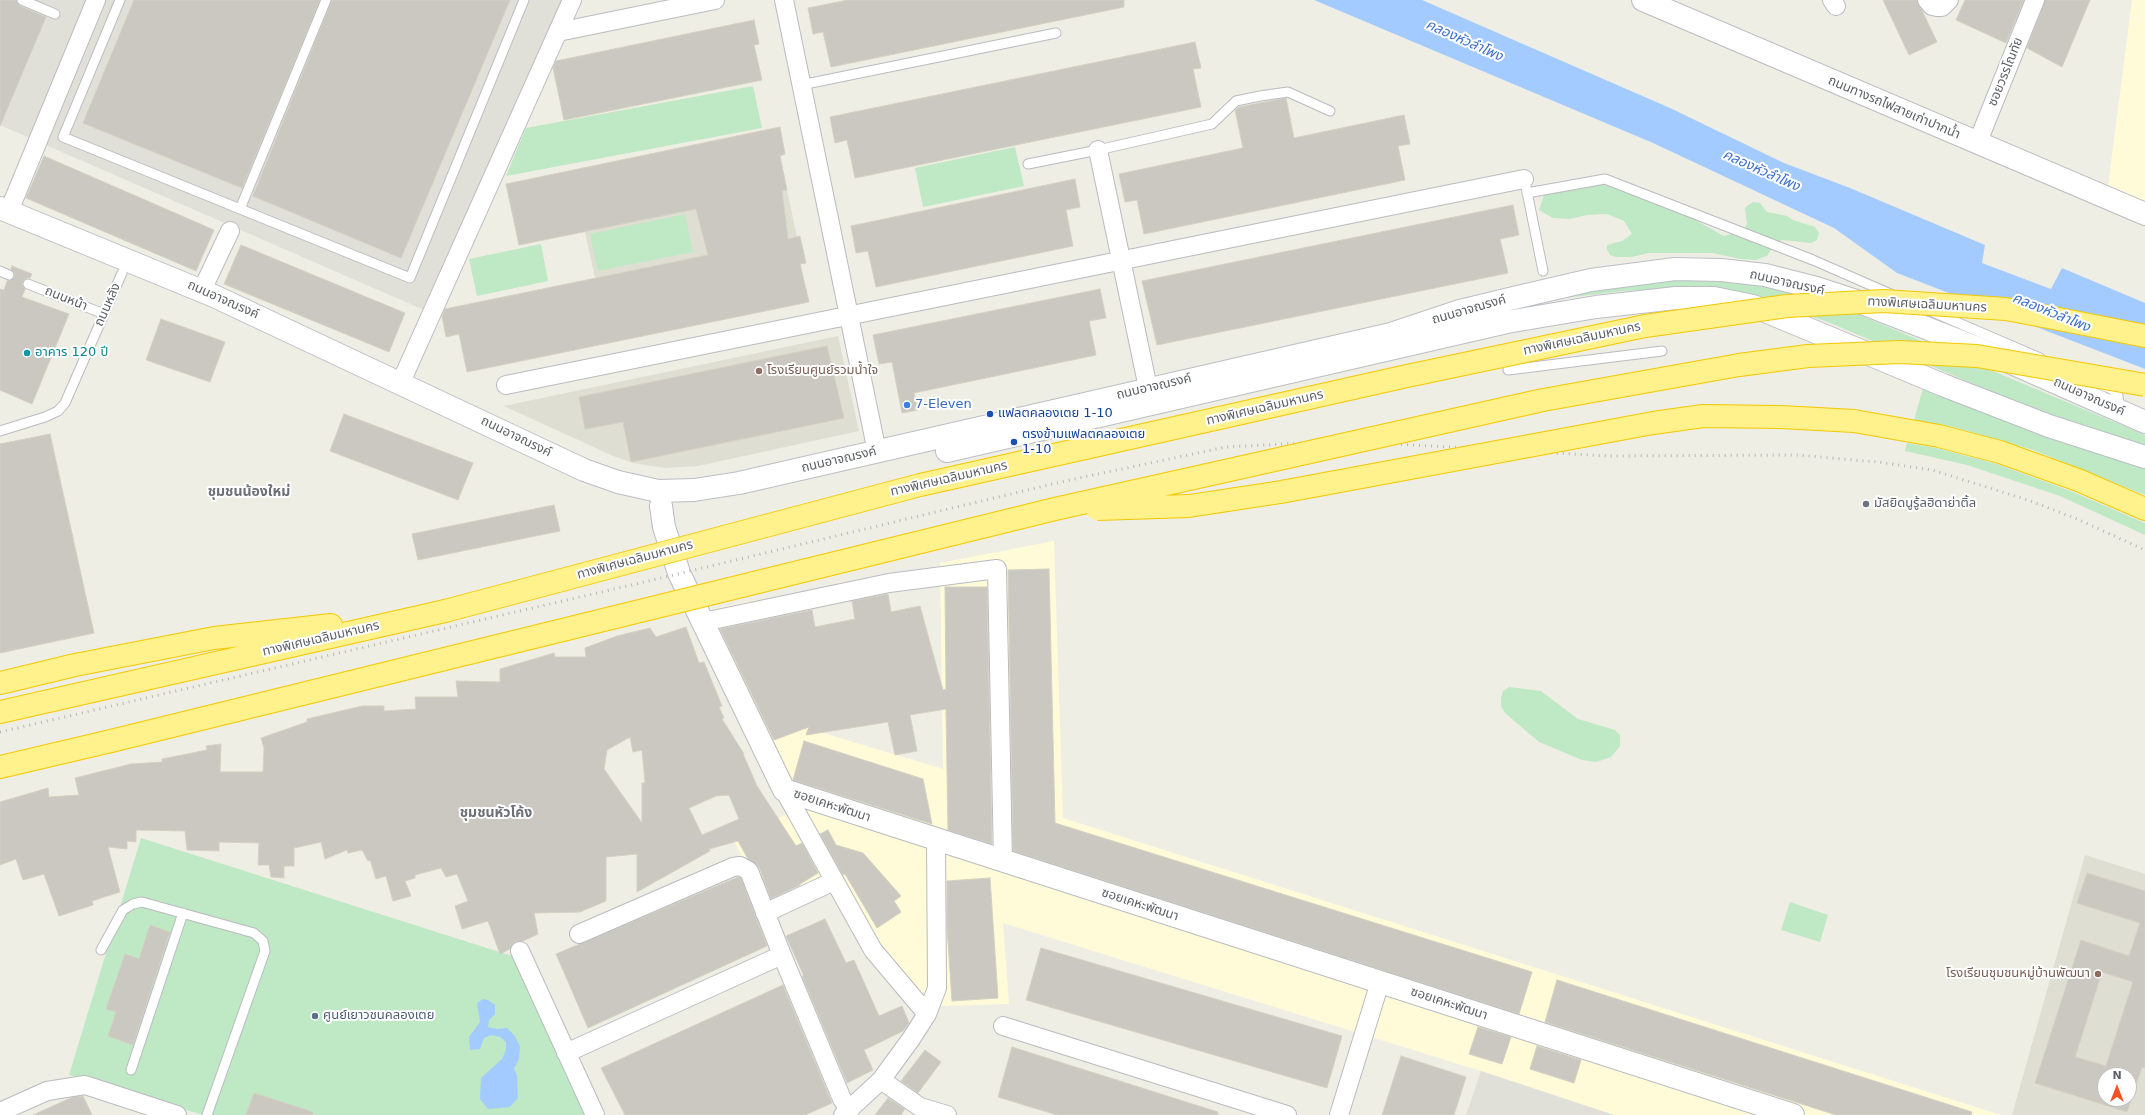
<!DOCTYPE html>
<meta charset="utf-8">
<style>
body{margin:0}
#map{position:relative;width:2145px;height:1115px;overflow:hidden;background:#efeee4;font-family:"DejaVu Sans",sans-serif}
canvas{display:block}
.north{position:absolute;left:2097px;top:1067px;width:40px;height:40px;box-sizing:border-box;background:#fff;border:1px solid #bebfc1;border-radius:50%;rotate:0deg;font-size:11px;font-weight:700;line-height:16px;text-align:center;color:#5c5f65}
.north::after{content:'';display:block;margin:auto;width:14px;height:18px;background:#f35126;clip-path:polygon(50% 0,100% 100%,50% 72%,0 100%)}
</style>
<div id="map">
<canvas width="2145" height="1115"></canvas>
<div class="north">N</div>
</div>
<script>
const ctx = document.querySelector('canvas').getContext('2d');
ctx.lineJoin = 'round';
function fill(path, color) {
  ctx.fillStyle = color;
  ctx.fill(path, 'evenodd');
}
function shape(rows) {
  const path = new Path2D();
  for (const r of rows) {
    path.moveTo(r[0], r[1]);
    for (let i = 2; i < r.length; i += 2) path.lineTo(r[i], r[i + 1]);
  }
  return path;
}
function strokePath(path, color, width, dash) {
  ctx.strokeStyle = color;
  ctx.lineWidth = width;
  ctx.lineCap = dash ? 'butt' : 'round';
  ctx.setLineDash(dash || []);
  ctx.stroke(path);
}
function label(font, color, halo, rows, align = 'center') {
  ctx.font = font + ' "DejaVu Sans","Noto Sans Thai",sans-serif';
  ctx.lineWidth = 4;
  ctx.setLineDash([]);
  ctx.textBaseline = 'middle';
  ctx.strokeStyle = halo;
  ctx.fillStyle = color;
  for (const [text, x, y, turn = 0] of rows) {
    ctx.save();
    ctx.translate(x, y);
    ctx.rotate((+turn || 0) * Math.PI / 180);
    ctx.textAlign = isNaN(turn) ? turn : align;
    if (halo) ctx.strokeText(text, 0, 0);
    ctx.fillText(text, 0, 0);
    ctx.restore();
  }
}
const commercial = shape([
 [2132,0,2145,0,2145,202,2108,186],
 [1054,541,1063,818,2001,1115,1614,1115,1481,1071,1003,923,1009,1004,910,1007,823,878,768,905,734,841,790,812,694,613,756,600,810,729,943,769,940,563]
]);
const industrial = shape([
 [0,0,564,0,424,310,0,125],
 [1481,1071,1614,1115,1466,1115]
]);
const education = shape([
 [787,190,797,237,595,278,585,232],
 [838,336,859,431,698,466,665,468,633,463,613,456,504,406],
 [2085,855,2145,874,2145,1115,2012,1115],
 [2105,1075,2129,1075,2129,1099,2105,1099]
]);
const green = shape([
 [753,86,762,128,506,176,526,128],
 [1015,147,1024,186,923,207,915,168],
 [1601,184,1638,195,1649,201,1679,211,1724,236,1735,233,1745,227,1747,224,1745,209,1747,206,1753,202,1760,203,1767,212,1787,216,1793,220,1815,227,1819,233,1817,240,1811,243,1782,240,1775,244,1767,256,1756,260,1741,259,1712,253,1648,253,1632,257,1616,257,1610,255,1607,249,1607,245,1622,241,1632,234,1624,221,1607,214,1587,215,1569,219,1553,218,1539,210,1544,195,1551,192],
 [685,214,693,252,598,271,590,234],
 [541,244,548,281,477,296,469,259],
 [1689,280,1732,281,1768,286,1796,293,1848,310,2145,435,2145,446,2044,414,1828,322,1756,298,1667,289,1623,291,1565,298,1597,290,1639,283],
 [1923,388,2145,467,2145,495,2033,450,1957,428,1914,420],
 [1907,443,1936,448,1997,464,2073,492,2145,523,2145,535,2060,496,1967,465,1905,451],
 [1509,687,1541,691,1578,719,1615,730,1620,735,1620,746,1611,757,1596,762,1582,760,1539,742,1505,713,1501,706,1501,698,1503,691],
 [141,838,515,957,587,1115,203,1115,69,1075],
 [1790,902,1828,915,1820,942,1781,930]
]);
const water = shape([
 [1314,0,1422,0,1670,108,1784,163,1850,188,1985,245,1982,263,2051,289,2062,268,2145,303,2145,369,1897,273,1834,228,1653,143],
 [483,999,488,1000,495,1005,495,1014,489,1020,488,1027,497,1029,507,1028,514,1035,520,1046,519,1059,514,1069,517,1075,518,1098,510,1107,488,1109,480,1099,481,1078,502,1059,506,1050,506,1042,500,1037,491,1035,484,1038,480,1049,470,1050,469,1037,480,1022,477,1003]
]);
const building = shape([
 [0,0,16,0,20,6,46,17,0,126,0,0],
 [134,0,320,0,242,188,83,123,134,0],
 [332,0,510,0,401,258,253,196,332,0],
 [848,0,1124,0,1124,7,831,67,823,32,813,34,808,8,848,0],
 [1883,0,1917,0,1937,42,1909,55,1883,0],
 [1965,0,2024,0,2006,43,1956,20,1965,0],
 [2045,0,2090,0,2062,67,2027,48,2045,0],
 [754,20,759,44,754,45,762,80,564,120,553,68,556,61,754,20],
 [1195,42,1201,68,1193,69,1201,107,855,178,847,140,835,143,830,117,1195,42],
 [1286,98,1294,138,1404,115,1410,144,1398,146,1405,180,1144,234,1137,200,1125,202,1119,174,1243,148,1235,110,1239,107,1286,98],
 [780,127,785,154,780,156,787,190,782,191,788,239,800,236,806,263,800,264,809,302,467,372,459,334,446,337,442,316,445,309,708,255,696,209,519,245,506,184,780,127],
 [44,156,214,230,196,271,26,198,44,156],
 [1075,179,1080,207,1066,210,1073,246,876,287,868,251,856,253,851,226,1075,179],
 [1513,205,1519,235,1500,239,1508,273,1157,345,1142,281,1513,205],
 [241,245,405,313,389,352,224,284,241,245],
 [12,266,32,274,30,278,27,278,23,281,22,285,25,289,22,297,69,314,32,404,0,390,0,289,4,290,7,281,14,278,15,274,11,269,12,266],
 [1100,289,1106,318,1089,321,1096,355,914,393,918,410,902,413,892,362,879,364,873,335,1100,289],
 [161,319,225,342,210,382,146,360,161,319],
 [827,346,844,418,631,462,623,422,585,429,579,397,827,346],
 [344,414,473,463,458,500,330,451,344,414],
 [50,434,94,633,0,653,0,444,50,434],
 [554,505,560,531,418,560,412,534,554,505],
 [1049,569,1055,823,1532,972,1519,1014,1013,851,1008,570,1049,569],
 [945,587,987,587,992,844,948,830,946,709,910,715,917,751,895,755,888,722,806,735,809,727,774,740,720,629,812,610,815,627,855,619,852,601,888,594,891,612,920,606,943,690,946,689,945,587],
 [686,627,699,663,704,662,722,706,719,707,724,718,722,719,744,754,743,754,757,786,796,846,802,843,818,873,800,884,800,885,771,899,759,867,748,859,738,841,709,849,710,851,637,892,637,854,606,857,606,901,580,912,534,913,538,934,523,941,515,942,510,949,500,954,488,921,462,929,455,906,468,901,457,874,446,877,441,868,415,875,415,878,405,881,411,896,393,901,386,876,376,879,370,860,368,861,362,850,348,853,347,850,325,859,321,842,294,848,294,866,284,866,284,878,271,877,269,865,258,865,259,843,219,842,219,851,187,850,185,831,136,830,136,842,127,841,127,849,108,847,120,892,92,901,93,905,59,916,44,874,23,880,16,859,0,865,0,802,48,788,49,797,79,795,75,778,131,764,162,762,162,759,207,750,206,746,221,744,220,772,263,772,264,748,261,738,307,722,307,719,362,706,384,706,384,711,416,709,415,697,458,697,456,681,500,682,500,669,554,653,555,657,586,657,585,648,617,636,650,628,656,637,686,627],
 [630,737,633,752,642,750,645,783,642,783,642,823,604,769,607,750,630,737],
 [729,795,739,819,702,835,689,808,716,796,729,795],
 [804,741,923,779,932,824,793,780,804,741],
 [828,830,836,845,863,853,901,896,894,901,901,912,877,928,845,874,843,875,820,834,828,830],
 [2087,873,2145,891,2145,1068,2142,1067,2127,1112,2035,1083,2081,940,2129,956,2140,923,2077,903,2087,873],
 [2102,972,2133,982,2106,1066,2075,1057,2102,972],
 [2105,1075,2129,1075,2129,1099,2105,1099,2105,1075],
 [738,877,741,878,767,946,588,1028,556,954,738,877],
 [990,878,998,998,952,1001,947,927,947,881,990,878],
 [825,919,846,963,854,960,879,1016,902,1006,909,1023,903,1031,864,1050,873,1070,847,1083,802,976,804,976,786,936,825,919],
 [150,925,170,932,133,1045,108,1036,116,1012,106,1009,125,954,139,959,150,925],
 [1041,948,1342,1036,1327,1088,1026,1000,1041,948],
 [1557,980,1972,1112,1971,1115,1836,1115,1545,1022,1557,980],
 [783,985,832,1103,805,1115,625,1115,601,1068,783,985],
 [1478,1027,1511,1037,1502,1064,1469,1054,1478,1027],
 [1537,1046,1581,1060,1574,1083,1530,1069,1537,1046],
 [1012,1047,1218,1112,1218,1115,1057,1115,998,1097,1012,1047],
 [925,1050,941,1062,918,1093,901,1081,925,1050],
 [1401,1056,1466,1077,1454,1115,1382,1115,1401,1056],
 [254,1093,313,1112,313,1115,246,1115,254,1093],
 [83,1096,92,1115,33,1115,73,1097,83,1096],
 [888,1098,905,1109,901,1115,875,1115,888,1098]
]);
const service = shape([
 [22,0,55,14],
 [120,0,63,137,410,278,524,0],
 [801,85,1056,33],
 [1028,164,1098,150,1212,124,1236,101,1260,96,1288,92,1330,111],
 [1526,187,1543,271],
 [1527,193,1605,179,1813,260,1893,295],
 [240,209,326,0],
 [0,271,9,275],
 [28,284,104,314],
 [1933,312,2040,358],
 [1508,370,1662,351],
 [2103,386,2112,389,2118,396,2119,404,2118,408],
 [0,431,45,417,58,411,65,403,122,273],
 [101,950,123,910,133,904,142,902,254,933,263,941,265,951,207,1115],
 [131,1070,183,913]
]);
const minor = shape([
 [784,0,877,452],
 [1832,0,1836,6],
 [1927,0,1932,6,1937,7,1942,7,1949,0],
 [558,32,715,0],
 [1977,144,2035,0],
 [1098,150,1148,388],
 [9,211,96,0],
 [202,290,230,231],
 [401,382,572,0],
 [506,385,1524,179],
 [703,622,889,583,997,569,1003,861],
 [784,790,873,950,927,1014,911,1039,881,1080,843,1115],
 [765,913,834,881],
 [520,951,595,1115],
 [782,955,842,1099,850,1110],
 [927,1014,937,988,936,839],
 [1003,1026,1287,1115],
 [566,1053,782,955,749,871,740,866,733,867,579,934],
 [881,1080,920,1107,947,1115],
 [0,1112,47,1091,85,1085,177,1115],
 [1339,1115,1380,982]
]);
const tertiary = shape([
 [1643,0,2145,214],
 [661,506,664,527,679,573,784,790,1793,1115]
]);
const secondary = shape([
 [0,208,214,296,584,470,618,482,658,491,694,490,739,483,1391,334,1460,311,1518,297,1591,280,1675,269,1721,270,1765,275,1816,288,1862,303,1980,349,2145,422],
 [947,451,1507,322,1596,307,1676,298,1714,298,1753,306,1943,385,2049,426,2145,457]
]);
const motorway = shape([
 [2064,320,2145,336],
 [1854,421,1939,436,2000,452,2078,480,2145,509],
 [0,683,75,665,214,638,331,625],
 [0,712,445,611],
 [0,767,111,741]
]);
const rail = shape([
 [0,732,640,583,1065,481,1226,447,1343,441,1608,456,1797,455,1878,462,1932,470,2028,500,2077,519,2145,550]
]);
const motorwayBridge = shape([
 [1097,509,1189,506,1281,492,1653,423,1703,416,1781,417,1854,421],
 [445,611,920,485,1407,376,1645,326,1787,306,1884,301,2006,309,2064,320],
 [111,741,1055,509,1543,400,1739,365,1808,356,1900,352,1977,356,2145,385]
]);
const markers = [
 [27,353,4,"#0f9aa8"],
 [759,371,4,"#8d6e63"],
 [907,405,4,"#3f7fe0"],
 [990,414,4,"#1a4fb4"],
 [1014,442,4,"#1a4fb4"],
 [1866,504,4,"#6b7280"],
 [2098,974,4,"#8d6e63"],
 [315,1016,4,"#5c6f8a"]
];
const streetNames = [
 ["ซอยวรรโณทัย",2006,72,-68],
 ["ถนนทางรถไฟสายเก่าปากน้ำ",1894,108,23],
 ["ถนนอาจณรงค์",1787,283,13],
 ["ถนนหน้า",66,299,22],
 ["ถนนอาจณรงค์",223,300,24],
 ["ถนนหลัง",108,305,-66],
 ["ทางพิเศษเฉลิมมหานคร",1927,305,3],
 ["ถนนอาจณรงค์",1469,310,-16],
 ["ทางพิเศษเฉลิมมหานคร",1582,339,-12],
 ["ถนนอาจณรงค์",1154,387,-13],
 ["ถนนอาจณรงค์",2089,397,24],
 ["ทางพิเศษเฉลิมมหานคร",1265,408,-13],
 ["ถนนอาจณรงค์",516,437,26],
 ["ถนนอาจณรงค์",839,460,-13],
 ["ทางพิเศษเฉลิมมหานคร",949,479,-13],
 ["ทางพิเศษเฉลิมมหานคร",635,560,-15],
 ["ทางพิเศษเฉลิมมหานคร",321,639,-13],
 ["ซอยเคหะพัฒนา",832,806,18],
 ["ซอยเคหะพัฒนา",1140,905,18],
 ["ซอยเคหะพัฒนา",1449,1004,18]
];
const cultureNames = [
 ["อาคาร 120 ปี",35,353]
];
const educationNames = [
 ["โรงเรียนศูนย์รวมน้ำใจ",767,371],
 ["โรงเรียนชุมชนหมู่บ้านพัฒนา",2090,974,"right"]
];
const shopNames = [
 ["7-Eleven",915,405]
];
const transitNames = [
 ["แฟลตคลองเตย 1-10",998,414],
 ["ตรงข้ามแฟลตคลองเตย",1022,435],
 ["1-10",1022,450]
];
const worshipNames = [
 ["มัสยิดนูรู้ลฮิดาย่าติ้ล",1874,504]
];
const serviceNames = [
 ["ศูนย์เยาวชนคลองเตย",323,1016]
];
const waterNames = [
 ["คลองหัวลำโพง",1464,41,24],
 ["คลองหัวลำโพง",1761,171,24],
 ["คลองหัวลำโพง",2051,313,22]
];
const neighbourhoodNames = [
 ["ชุมชนน้องใหม่",249,492],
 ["ชุมชนหัวโค้ง",496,813]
];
fill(commercial, '#fffbd9');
fill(industrial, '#e0dfd8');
fill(education, '#dfded2');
fill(green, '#bfe8c4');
fill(water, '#a4cbff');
fill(building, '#cac8c1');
strokePath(building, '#d4d1c1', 1);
strokePath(service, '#b9bbc0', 11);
strokePath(minor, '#b9bbc0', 20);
strokePath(tertiary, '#b9bbc0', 24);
strokePath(secondary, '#bcbec6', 24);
strokePath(motorway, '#f3c800', 24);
strokePath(service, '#fff', 9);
strokePath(minor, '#fff', 18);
strokePath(tertiary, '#fff', 22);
strokePath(secondary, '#fff', 22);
strokePath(motorway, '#fff18b', 22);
strokePath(rail, '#b5b6b6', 3, [1, 5]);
strokePath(motorwayBridge, '#f3c800', 24, []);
strokePath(motorwayBridge, '#fff18b', 22);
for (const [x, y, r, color] of markers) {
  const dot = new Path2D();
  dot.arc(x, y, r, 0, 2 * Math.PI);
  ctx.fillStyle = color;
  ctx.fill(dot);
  strokePath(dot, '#fff', 1.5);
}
label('13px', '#5c5f65', '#fff', streetNames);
label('13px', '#0d838f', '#fff', cultureNames, 'left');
label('13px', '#785e54', '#fff', educationNames, 'left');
label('13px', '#366cbe', '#fff', shopNames, 'left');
label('13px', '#164399', '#fff', transitNames, 'left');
label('13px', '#5b616d', '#fff', worshipNames, 'left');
label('13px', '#4e5e75', '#fff', serviceNames, 'left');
label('italic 14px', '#3f70ca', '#fff', waterNames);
label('bold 14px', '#6c7077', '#fff', neighbourhoodNames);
</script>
